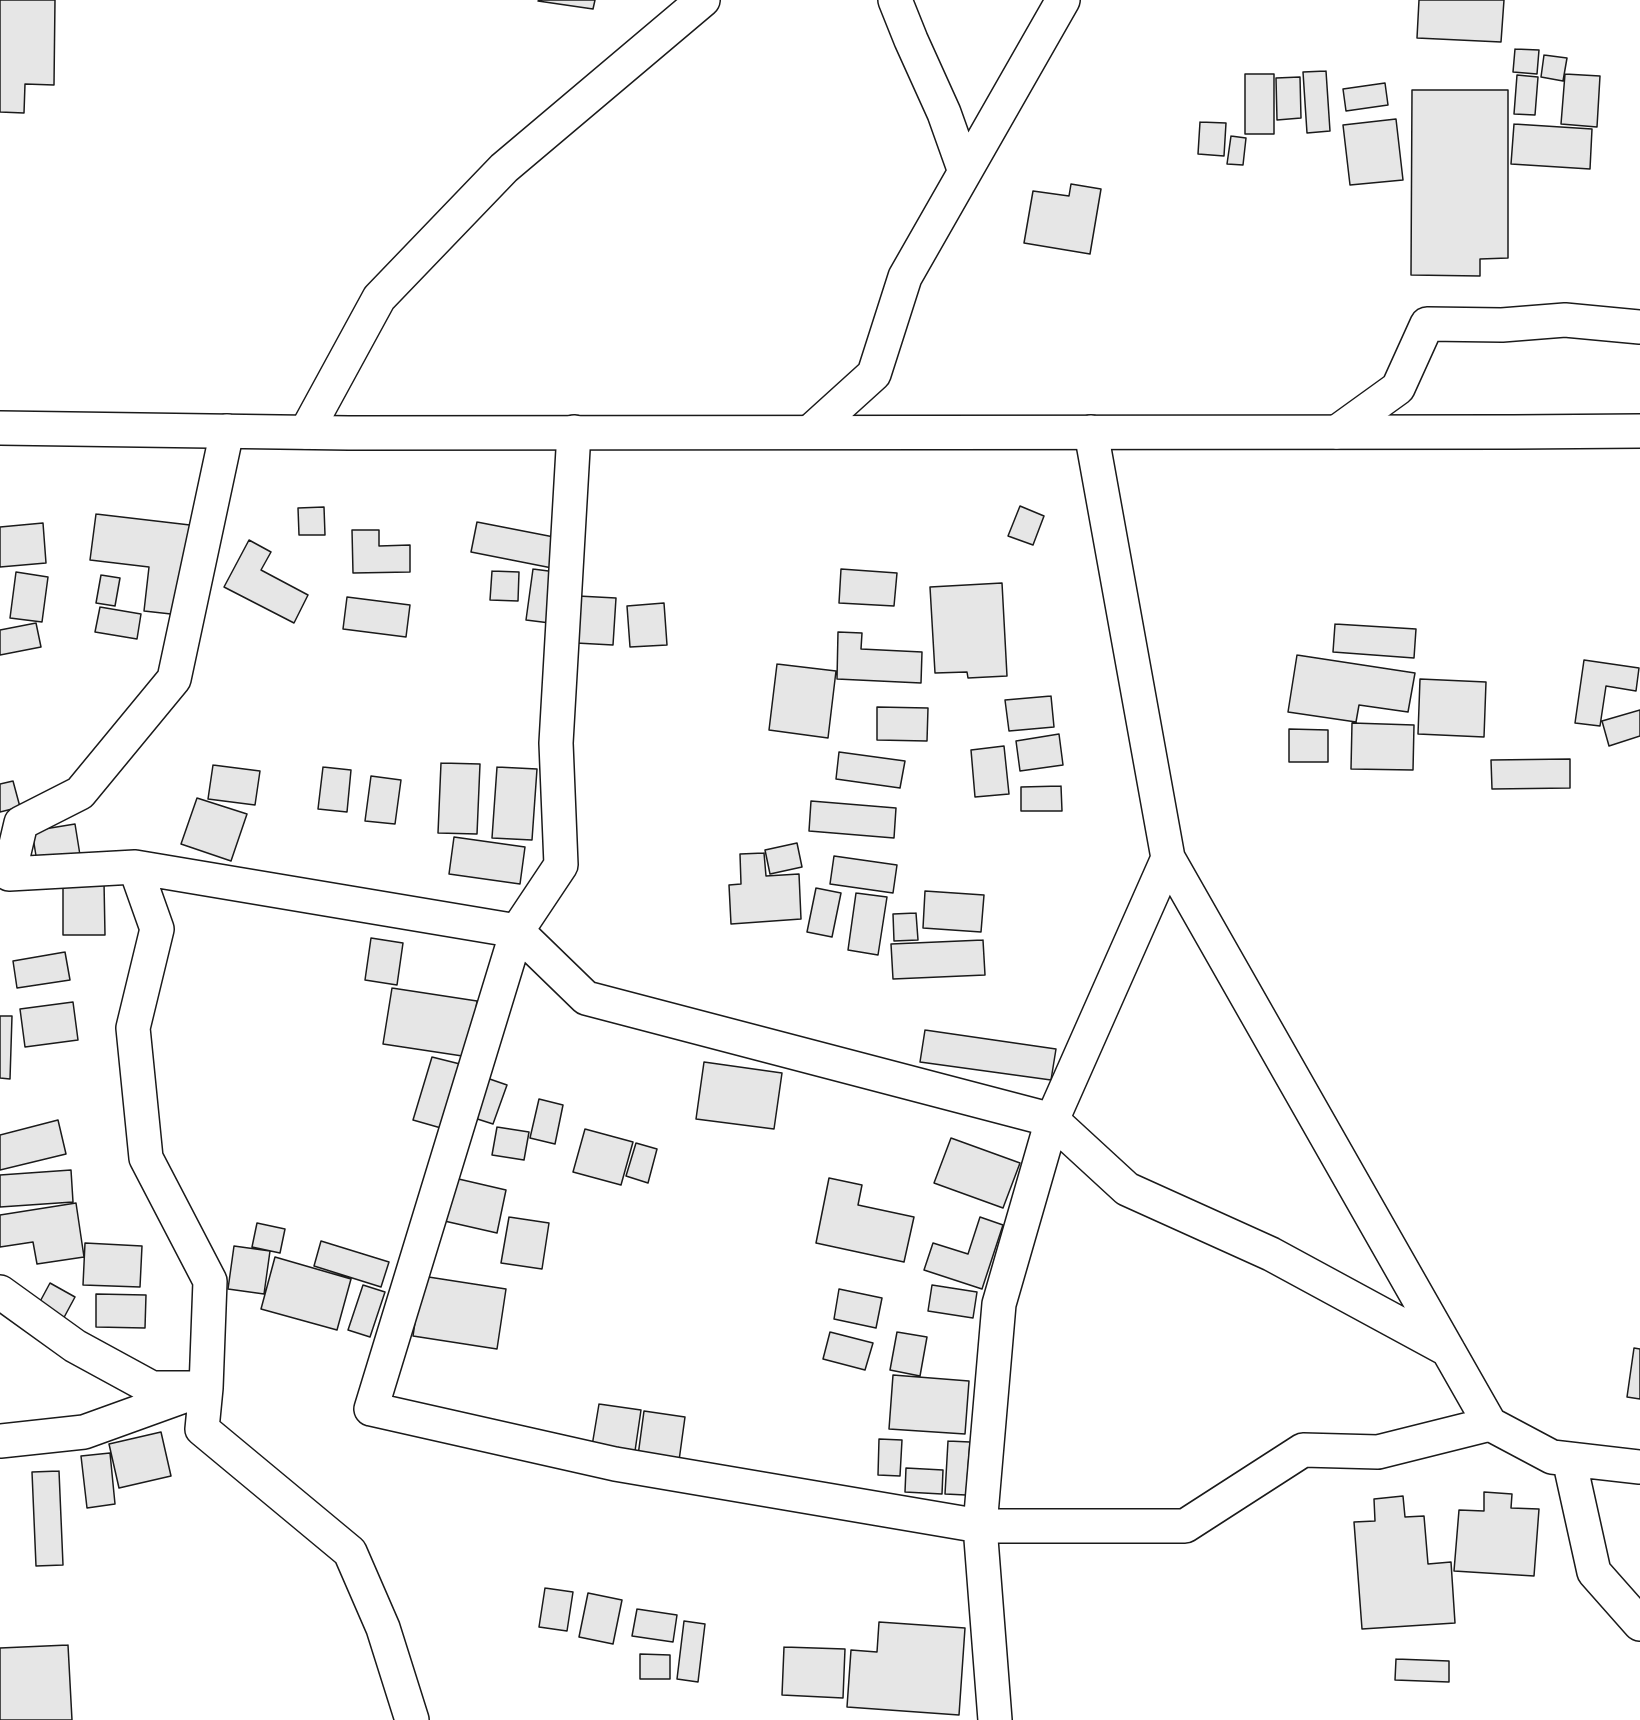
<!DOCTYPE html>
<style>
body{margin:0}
canvas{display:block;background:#fff}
</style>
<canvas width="1640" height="1720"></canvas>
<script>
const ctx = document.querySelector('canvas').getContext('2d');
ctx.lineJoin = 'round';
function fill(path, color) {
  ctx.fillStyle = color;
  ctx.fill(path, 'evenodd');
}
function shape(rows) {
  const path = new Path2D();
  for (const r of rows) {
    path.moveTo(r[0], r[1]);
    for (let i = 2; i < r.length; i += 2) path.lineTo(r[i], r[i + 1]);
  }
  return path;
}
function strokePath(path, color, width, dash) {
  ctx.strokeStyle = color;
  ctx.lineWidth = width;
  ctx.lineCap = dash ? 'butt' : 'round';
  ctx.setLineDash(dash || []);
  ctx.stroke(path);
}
const building = shape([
 [0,0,55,0,54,85,25,84,24,113,0,112,0,0],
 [539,0,595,0,593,9,538,1,539,0],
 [1419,0,1504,0,1501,42,1417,38,1419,0],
 [1515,49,1539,50,1537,74,1513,72,1515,49],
 [1544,55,1567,58,1563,81,1541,77,1544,55],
 [1326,71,1330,131,1307,133,1303,72,1326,71],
 [1245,74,1274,74,1274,134,1245,134,1245,74],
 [1565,74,1600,76,1597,127,1561,124,1565,74],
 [1517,75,1538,77,1535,115,1514,114,1517,75],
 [1300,77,1301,118,1277,120,1276,78,1300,77],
 [1385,83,1388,105,1346,111,1343,89,1385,83],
 [1412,90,1508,90,1508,258,1480,259,1480,276,1411,275,1412,90],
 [1396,119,1403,180,1350,185,1343,125,1396,119],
 [1200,122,1226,123,1224,156,1198,154,1200,122],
 [1514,124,1592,129,1590,169,1511,164,1514,124],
 [1231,136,1246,138,1243,165,1227,164,1231,136],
 [1071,184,1101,189,1090,254,1024,243,1033,191,1069,196,1071,184],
 [1020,506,1044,516,1033,545,1008,536,1020,506],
 [324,507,325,535,299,535,298,508,324,507],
 [96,514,190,525,180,615,144,611,149,567,90,560,96,514],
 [477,522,559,538,552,568,471,552,477,522],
 [43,523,46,563,0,567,0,527,43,523],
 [352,530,379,530,379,546,410,545,410,572,353,573,352,530],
 [249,540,271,552,261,570,308,595,294,623,224,587,249,540],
 [533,569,556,572,550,623,526,620,533,569],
 [841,569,897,573,894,606,839,603,841,569],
 [492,571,519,572,518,601,490,600,492,571],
 [16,572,48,577,42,622,10,618,16,572],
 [101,575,120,578,115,606,96,603,101,575],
 [1002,583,1007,676,968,678,967,672,935,673,930,587,1002,583],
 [578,596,616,598,613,645,576,643,578,596],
 [347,597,410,605,406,637,343,629,347,597],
 [664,603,667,645,630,647,627,606,664,603],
 [100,607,141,614,137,639,95,632,100,607],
 [36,623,41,647,0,655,0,630,36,623],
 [1335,624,1416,629,1414,658,1333,652,1335,624],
 [838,632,862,633,861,649,922,652,921,683,837,679,838,632],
 [1297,655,1415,673,1408,712,1359,705,1356,722,1288,712,1297,655],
 [1584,660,1639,668,1636,691,1606,686,1600,726,1575,723,1584,660],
 [777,664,836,671,828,738,769,730,777,664],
 [1420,679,1486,682,1484,737,1418,734,1420,679],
 [1051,696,1054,727,1009,731,1005,700,1051,696],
 [877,707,928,708,927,741,877,740,877,707],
 [1640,710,1640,736,1609,746,1602,721,1640,710],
 [1352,723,1414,725,1413,770,1351,769,1352,723],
 [1289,729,1328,730,1328,762,1289,762,1289,729],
 [1059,734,1063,765,1020,771,1016,741,1059,734],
 [1004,746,1009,794,975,797,971,750,1004,746],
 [839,752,905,761,900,788,836,779,839,752],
 [1570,759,1570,788,1492,789,1491,760,1570,759],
 [441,763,480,764,477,834,438,833,441,763],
 [213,765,260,771,255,805,208,799,213,765],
 [323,767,351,770,347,812,318,809,323,767],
 [497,767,537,769,532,840,492,838,497,767],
 [371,776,401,780,395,824,365,821,371,776],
 [13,781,20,807,0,812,0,784,13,781],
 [1061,786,1062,811,1021,811,1021,787,1061,786],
 [197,798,247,814,231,861,181,844,197,798],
 [811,801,896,808,894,838,809,831,811,801],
 [75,824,80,855,37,862,32,831,75,824],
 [454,837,525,847,520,884,449,874,454,837],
 [797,843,802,867,770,874,765,850,797,843],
 [764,853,766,876,799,874,801,919,731,924,729,885,741,884,740,854,764,853],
 [834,856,897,865,893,893,830,884,834,856],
 [63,882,104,882,105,935,63,935,63,882],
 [816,888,841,893,832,937,807,932,816,888],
 [925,891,984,895,981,932,923,928,925,891],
 [856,893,887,897,878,955,848,950,856,893],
 [916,913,918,940,894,941,893,914,916,913],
 [371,938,403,943,397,985,365,980,371,938],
 [983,940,985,975,893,979,891,944,983,940],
 [65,952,70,980,17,988,13,961,65,952],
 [392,988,477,1001,469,1057,383,1044,392,988],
 [73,1002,78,1040,25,1047,20,1009,73,1002],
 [0,1016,12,1016,10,1079,0,1078,0,1016],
 [925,1030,1056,1049,1051,1080,920,1062,925,1030],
 [432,1057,460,1064,441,1128,413,1120,432,1057],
 [704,1062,782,1073,774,1129,696,1119,704,1062],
 [481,1076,507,1085,493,1124,468,1116,481,1076],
 [539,1099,563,1105,555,1144,530,1138,539,1099],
 [58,1120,66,1154,0,1170,0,1135,58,1120],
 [497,1127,529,1132,524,1160,492,1155,497,1127],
 [585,1129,633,1142,621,1185,573,1172,585,1129],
 [951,1138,1020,1163,1003,1208,934,1183,951,1138],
 [636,1143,657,1149,648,1183,626,1176,636,1143],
 [71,1170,73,1202,0,1207,0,1175,71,1170],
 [450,1177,506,1190,497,1233,440,1220,450,1177],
 [829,1178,862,1185,858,1205,914,1217,904,1262,816,1243,829,1178],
 [76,1203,84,1257,37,1264,33,1242,0,1247,0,1215,76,1203],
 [509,1217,549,1223,542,1269,501,1263,509,1217],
 [980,1217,1003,1225,982,1289,924,1270,933,1243,968,1254,980,1217],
 [257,1223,285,1229,280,1253,252,1247,257,1223],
 [321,1241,389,1262,381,1287,314,1266,321,1241],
 [85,1243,142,1246,140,1287,83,1285,85,1243],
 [234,1246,270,1251,264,1294,228,1289,234,1246],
 [275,1257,351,1279,337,1330,261,1309,275,1257],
 [422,1276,506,1289,497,1349,413,1336,422,1276],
 [50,1283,75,1297,61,1323,36,1309,50,1283],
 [363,1285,385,1292,370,1337,348,1330,363,1285],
 [932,1285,977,1292,973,1318,928,1311,932,1285],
 [839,1289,882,1298,876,1328,834,1319,839,1289],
 [96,1294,146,1295,145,1328,96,1327,96,1294],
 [830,1332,873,1343,865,1370,823,1359,830,1332],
 [897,1332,927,1337,920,1376,890,1370,897,1332],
 [1634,1348,1640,1349,1640,1399,1627,1397,1634,1348],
 [893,1375,969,1381,965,1434,889,1429,893,1375],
 [599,1404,641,1410,635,1451,592,1446,599,1404],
 [644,1411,685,1417,678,1468,637,1463,644,1411],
 [161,1432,171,1476,119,1488,109,1444,161,1432],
 [879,1439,902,1440,900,1476,878,1475,879,1439],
 [948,1441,970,1442,966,1495,945,1494,948,1441],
 [110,1453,115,1504,87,1508,81,1456,110,1453],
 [906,1468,943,1470,942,1494,905,1492,906,1468],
 [59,1471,63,1565,36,1566,32,1472,59,1471],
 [1484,1492,1512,1494,1511,1508,1539,1509,1534,1576,1454,1571,1459,1510,1484,1511,1484,1492],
 [1403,1496,1405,1517,1424,1516,1428,1564,1451,1562,1455,1623,1362,1629,1354,1522,1375,1521,1374,1499,1403,1496],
 [545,1588,573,1592,567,1631,539,1627,545,1588],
 [588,1593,622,1600,613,1644,579,1637,588,1593],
 [637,1609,677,1615,673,1642,632,1636,637,1609],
 [684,1621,705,1624,698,1682,677,1679,684,1621],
 [879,1622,965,1628,959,1715,847,1707,851,1650,877,1652,879,1622],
 [68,1645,72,1720,0,1720,0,1648,68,1645],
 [784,1647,845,1649,843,1698,782,1695,784,1647],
 [640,1654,670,1655,670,1679,640,1679,640,1654],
 [1396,1659,1449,1661,1449,1682,1395,1680,1396,1659]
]);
const minor = shape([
 [895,0,911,40,944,113,965,172],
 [227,431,174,679,80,793,21,823,9,874,135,867,517,931,586,998,1052,1120,1127,1189,1271,1254,1448,1350],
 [306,432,379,298,504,168,703,0],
 [574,432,556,743,561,865,517,931,371,1409,615,1464,980,1526,1185,1526,1303,1450,1378,1452,1490,1424],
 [810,432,874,374,905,277,1063,0],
 [1337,432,1398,388,1427,324,1502,325,1565,320,1640,327],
 [1168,858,1490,1424,1552,1457,1640,1467],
 [0,1292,75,1346,152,1388,206,1388,202,1429,350,1552,383,1628,412,1720],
 [0,1441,84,1432,206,1388,210,1281,146,1158,133,1028,157,929,135,867],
 [1569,1459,1594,1572,1640,1624],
 [995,1720,980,1526,999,1304,1052,1120,1168,858,1091,432]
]);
const secondary = shape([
 [0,428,349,433,1514,432,1640,431]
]);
fill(building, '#e6e6e6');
strokePath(building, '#1a1a1a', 1.5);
strokePath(minor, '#1a1a1a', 36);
strokePath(secondary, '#1a1a1a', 36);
strokePath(minor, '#fff', 33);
strokePath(secondary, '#fff', 33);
</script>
